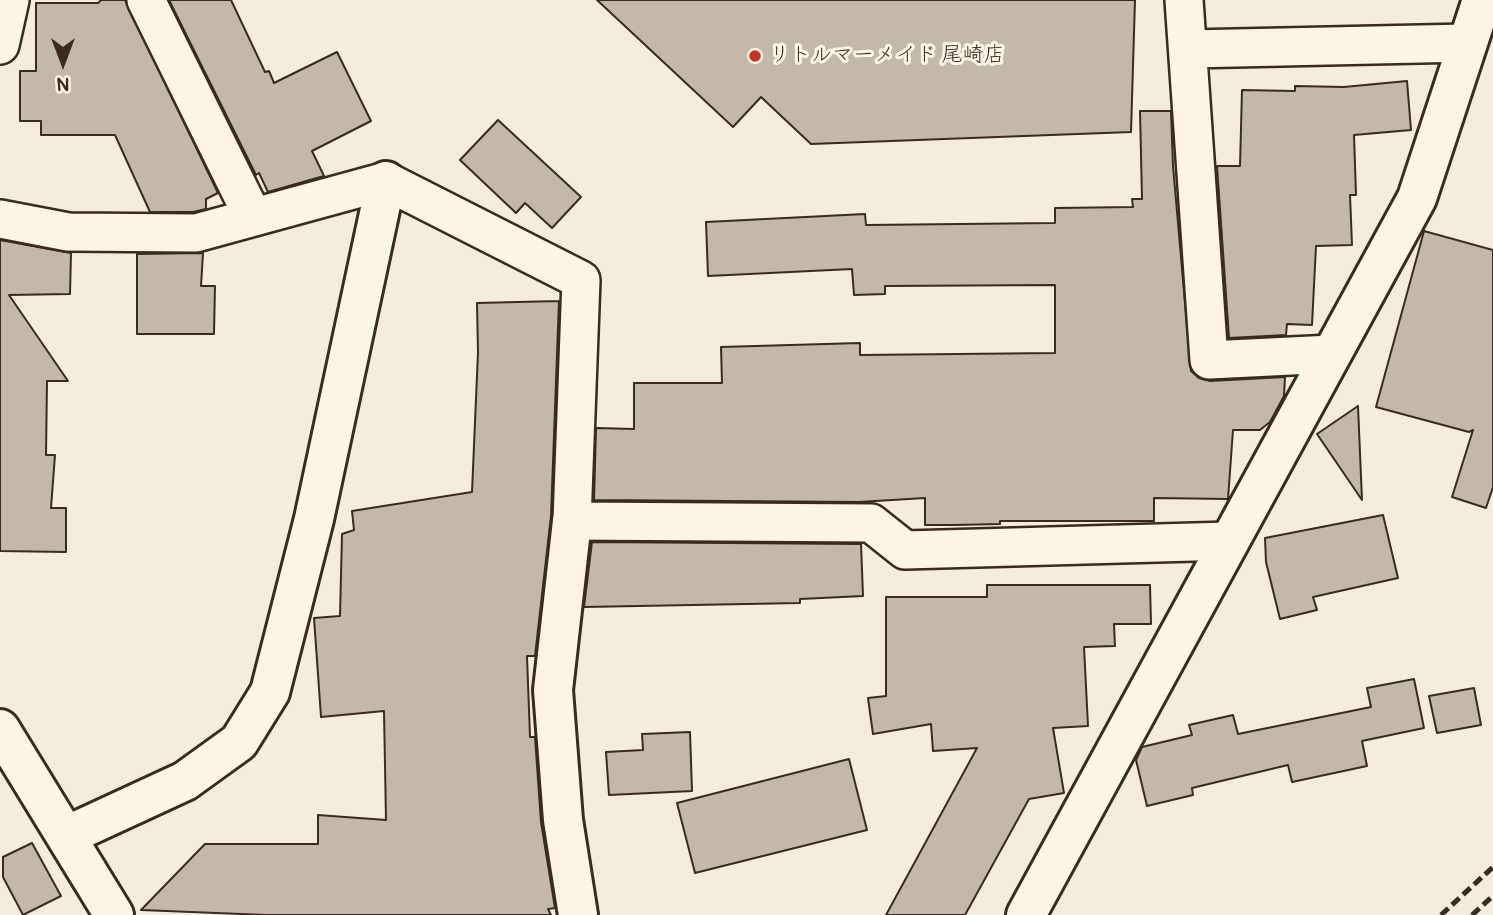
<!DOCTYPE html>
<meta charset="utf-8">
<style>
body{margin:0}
#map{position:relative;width:1493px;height:915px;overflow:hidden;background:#f4eddd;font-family:Pangolin,sans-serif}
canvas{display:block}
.north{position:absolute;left:28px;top:28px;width:70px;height:70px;-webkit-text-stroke:5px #fcf5e5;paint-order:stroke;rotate:180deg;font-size:19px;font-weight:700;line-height:28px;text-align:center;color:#3b2a1e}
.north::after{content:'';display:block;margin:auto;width:24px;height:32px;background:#3b2a1e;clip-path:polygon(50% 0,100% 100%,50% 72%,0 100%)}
</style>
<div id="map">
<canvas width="1493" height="915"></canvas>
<div class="north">N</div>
</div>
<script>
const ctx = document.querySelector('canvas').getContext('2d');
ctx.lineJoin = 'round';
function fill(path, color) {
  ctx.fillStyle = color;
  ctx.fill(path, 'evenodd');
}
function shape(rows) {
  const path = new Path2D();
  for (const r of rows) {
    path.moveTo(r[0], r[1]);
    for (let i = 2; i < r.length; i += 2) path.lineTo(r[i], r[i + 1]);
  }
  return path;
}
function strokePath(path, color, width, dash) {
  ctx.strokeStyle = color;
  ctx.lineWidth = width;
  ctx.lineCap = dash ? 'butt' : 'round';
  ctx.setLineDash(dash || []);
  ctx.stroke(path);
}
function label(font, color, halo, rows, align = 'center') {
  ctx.font = font + ' Pangolin,"Klee One",sans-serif';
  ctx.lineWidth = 6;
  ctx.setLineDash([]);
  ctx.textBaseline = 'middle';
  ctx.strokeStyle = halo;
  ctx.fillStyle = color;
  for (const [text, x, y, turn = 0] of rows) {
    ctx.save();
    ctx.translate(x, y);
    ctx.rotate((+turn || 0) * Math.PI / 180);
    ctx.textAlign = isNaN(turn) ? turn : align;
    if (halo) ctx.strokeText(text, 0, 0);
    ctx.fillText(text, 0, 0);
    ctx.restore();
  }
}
const building = shape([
 [101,0,125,0,218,193,206,199,206,209,193,212,150,212,115,135,41,135,41,121,20,121,20,71,36,71,36,3,98,3,101,0],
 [169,0,231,0,265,72,269,71,274,83,337,52,371,121,312,151,324,176,268,192,259,173,256,175,169,0],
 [597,0,1135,0,1131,132,811,144,761,97,733,127,597,0],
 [1407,81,1411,130,1354,135,1356,195,1350,195,1352,245,1316,246,1312,325,1287,324,1286,335,1229,338,1217,166,1240,166,1242,90,1295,91,1295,86,1344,87,1407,81],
 [1140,111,1171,111,1173,166,1191,371,1199,378,1210,381,1285,377,1284,396,1270,422,1260,430,1233,430,1228,499,1154,498,1154,521,1000,521,1000,524,955,525,925,525,925,498,859,502,594,500,596,428,634,429,634,383,722,383,721,347,860,343,860,355,1055,353,1055,285,885,286,885,294,854,295,852,269,708,276,706,222,865,214,866,225,1055,223,1055,208,1133,207,1132,199,1142,199,1140,111],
 [498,120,581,197,552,228,525,203,516,213,460,160,498,120],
 [1424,231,1493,250,1493,487,1486,508,1452,497,1473,430,1469,432,1376,407,1424,231],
 [0,240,71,253,70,294,9,295,68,381,47,381,46,455,55,455,51,508,66,508,66,552,0,551,0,240],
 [203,253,201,286,215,286,214,334,137,334,137,254,203,253],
 [559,301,551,516,535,656,527,656,530,737,535,737,541,822,555,908,548,909,551,915,266,915,141,910,205,844,318,844,318,815,386,820,384,711,321,717,314,618,340,616,342,534,354,530,352,511,472,492,478,352,477,303,559,301],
 [1358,406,1362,500,1317,434,1358,406],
 [1383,515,1398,578,1313,597,1317,610,1280,619,1266,562,1265,538,1383,515],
 [592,542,861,544,863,596,800,599,800,603,584,607,592,542],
 [987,585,1150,585,1151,624,1114,624,1115,646,1084,647,1088,726,1053,728,1064,793,1029,799,965,915,886,915,977,748,933,751,931,724,873,734,868,698,886,696,886,597,987,597,987,585],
 [1414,679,1424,728,1362,741,1367,766,1292,782,1288,765,1192,788,1193,795,1147,806,1136,760,1142,747,1192,735,1189,725,1233,715,1238,734,1371,707,1367,688,1414,679],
 [1474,688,1481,725,1437,733,1429,696,1474,688],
 [690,732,692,791,609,795,606,752,643,750,642,734,690,732],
 [849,759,867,830,695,873,677,803,849,759],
 [32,843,61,896,23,915,3,877,3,857,32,843]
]);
const street = shape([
 [146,0,253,217],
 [1184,0,1209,360,1332,354],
 [0,45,10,0],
 [1189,49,1467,43],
 [0,219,68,232,196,233,386,181,581,280,572,521,871,523,905,550,1230,541]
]);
const secondary = shape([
 [572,521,553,690,563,820,578,915],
 [0,729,114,915],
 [66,836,185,781,239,742,270,692,314,519,386,181],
 [1026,915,1417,198,1482,0]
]);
const rail = shape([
 [1441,915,1493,867],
 [1472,915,1493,896]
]);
const markers = [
 [755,56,7,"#c8321e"]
];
const poiNames = [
 ["リトルマーメイド 尾崎店",769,56]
];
fill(building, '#c3b9aa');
strokePath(building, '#3b2a1e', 2);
strokePath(street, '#3b2a1e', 42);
strokePath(secondary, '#3b2a1e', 44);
strokePath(street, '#fcf5e5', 37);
strokePath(secondary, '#fcf5e5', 38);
strokePath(rail, '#3b2a1e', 5, [10, 5]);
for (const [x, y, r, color] of markers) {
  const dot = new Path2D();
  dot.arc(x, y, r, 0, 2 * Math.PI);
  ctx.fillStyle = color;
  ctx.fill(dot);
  strokePath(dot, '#fcf5e5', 2.5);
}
label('21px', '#3b2a1e', '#fcf5e5', poiNames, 'left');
</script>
